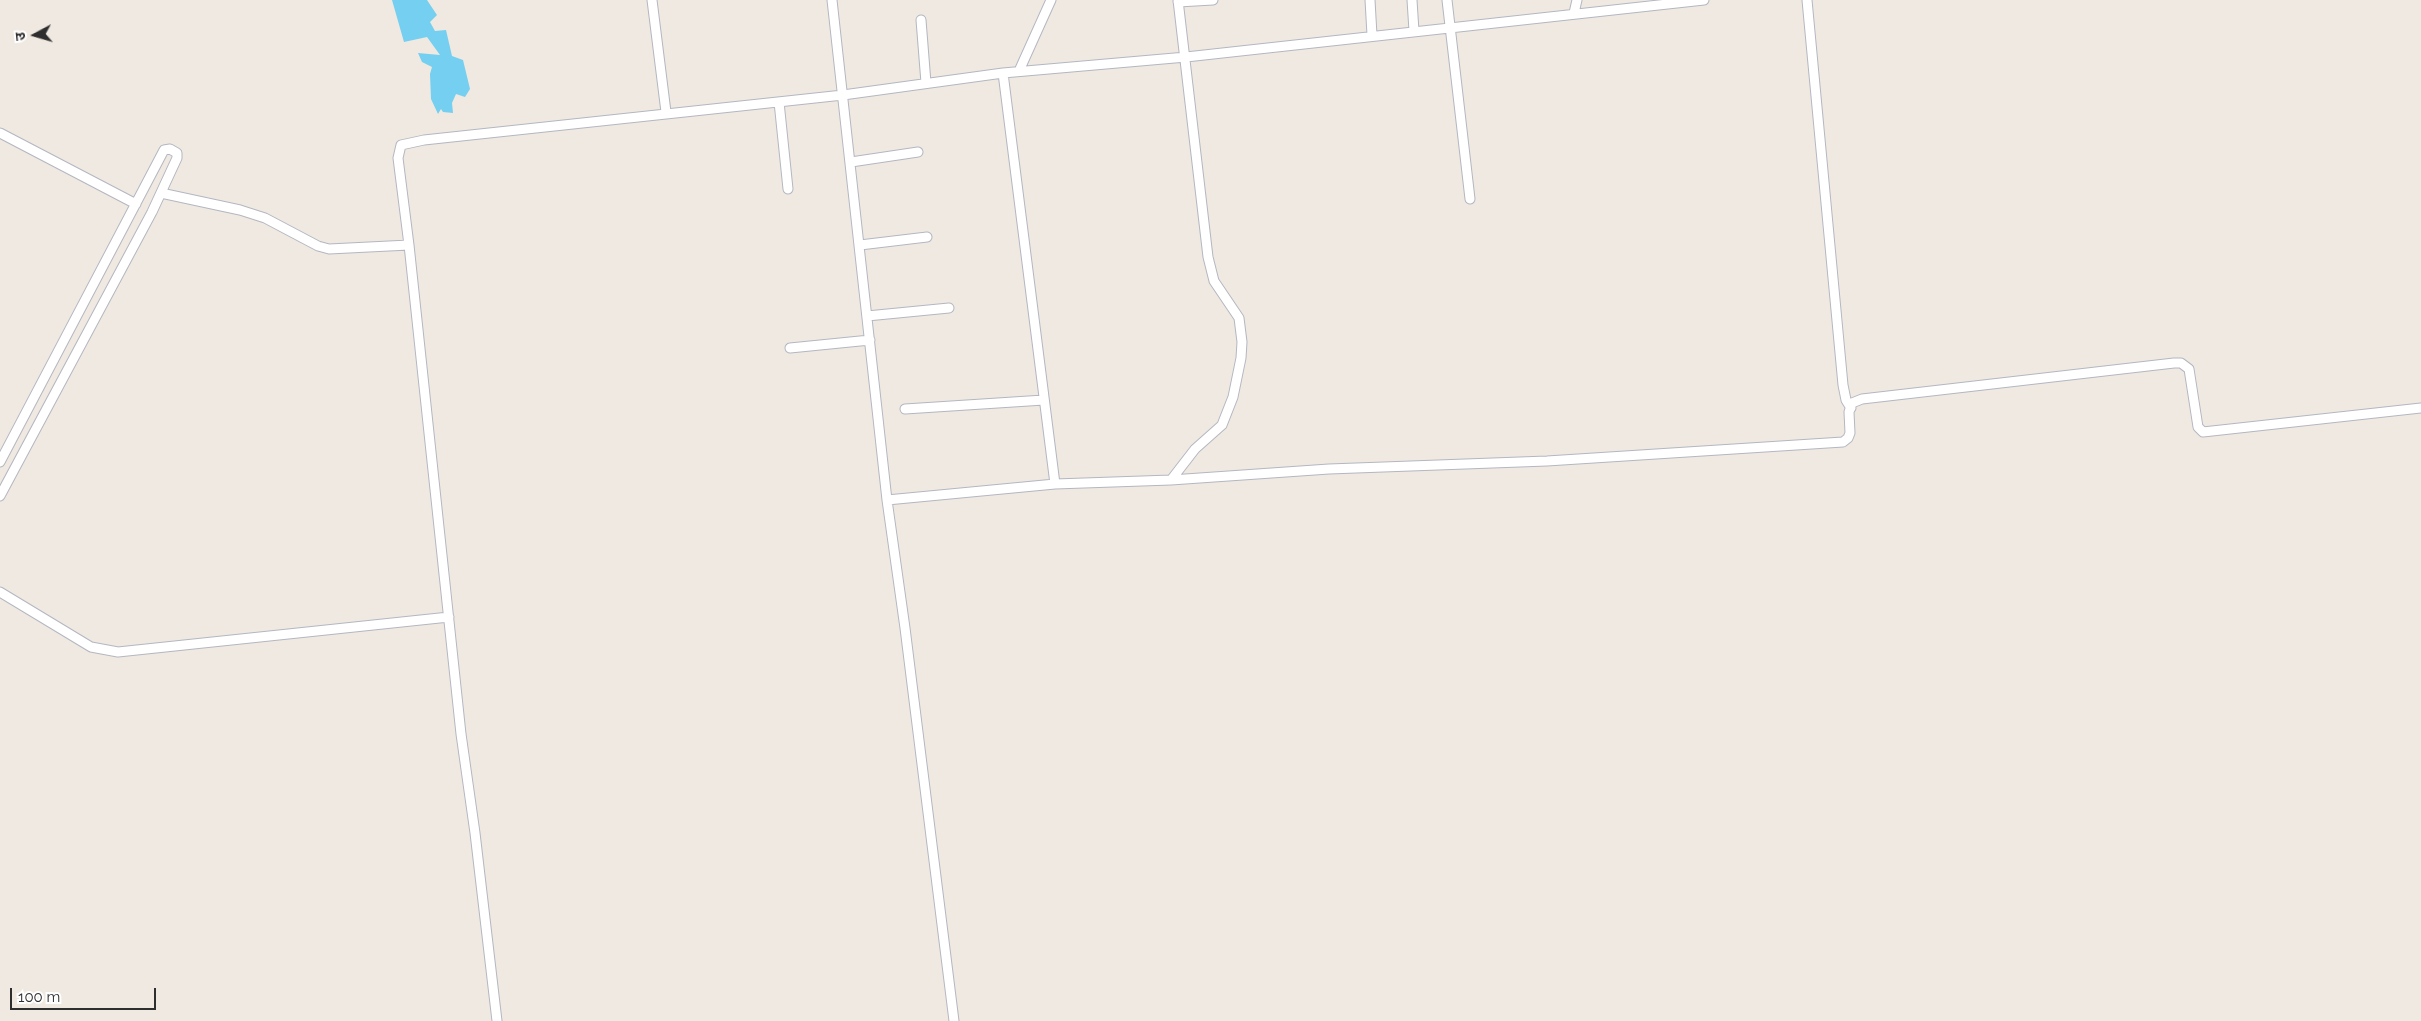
<!DOCTYPE html>
<meta charset="utf-8">
<style>
body{margin:0}
#map{position:relative;width:2421px;height:1021px;overflow:hidden;background:#efe9e1;font-family:Raleway,"Noto Sans Devanagari",sans-serif}
canvas{display:block}
.north{position:absolute;left:10px;top:10px;width:50px;height:50px;-webkit-text-stroke:4px #fff;paint-order:stroke;rotate:264deg;font-size:14px;font-weight:700;line-height:20px;text-align:center;color:#2e2e2e}
.north::after{content:'';display:block;margin:auto;width:18px;height:22px;background:#2e2e2e;clip-path:polygon(50% 0,100% 100%,50% 72%,0 100%)}
.scale{position:absolute;left:10px;top:988px;width:146px;height:22px;box-sizing:border-box;border:2px solid #2e2e2e;border-top:0;padding-left:6px;font-size:15px;line-height:18px;white-space:nowrap;color:#2e2e2e;-webkit-text-stroke:4px #fff;paint-order:stroke}
</style>
<div id="map">
<canvas width="2421" height="1021"></canvas>
<div class="north">उ</div>
<div class="scale">100 m</div>
</div>
<script>
const ctx = document.querySelector('canvas').getContext('2d');
ctx.lineJoin = 'round';
function fill(path, color) {
  ctx.fillStyle = color;
  ctx.fill(path, 'evenodd');
}
function shape(rows) {
  const path = new Path2D();
  for (const r of rows) {
    path.moveTo(r[0], r[1]);
    for (let i = 2; i < r.length; i += 2) path.lineTo(r[i], r[i + 1]);
  }
  return path;
}
function strokePath(path, color, width, dash) {
  ctx.strokeStyle = color;
  ctx.lineWidth = width;
  ctx.lineCap = dash ? 'butt' : 'round';
  ctx.setLineDash(dash || []);
  ctx.stroke(path);
}
const water = shape([
 [392,0,427,0,437,15,430,22,435,31,446,30,452,56,463,60,470,89,465,97,456,94,452,103,453,113,443,112,441,109,438,114,431,99,430,74,432,67,422,62,418,53,440,55,427,37,404,42]
]);
const minor = shape([
 [652,0,666,112],
 [832,0,887,500,905,628,954,1021],
 [1370,0,1372,35],
 [1412,0,1414,31],
 [1447,0,1470,199],
 [1807,0,1843,385,1846,400,1851,408],
 [1178,2,1213,0],
 [1574,13,1577,0],
 [921,20,926,83],
 [1019,71,1051,0],
 [1003,73,1055,484],
 [779,102,788,189],
 [0,133,136,204],
 [851,162,918,152],
 [161,193,240,210,265,218,318,246,329,249,409,245],
 [860,245,927,237],
 [867,316,949,308],
 [790,348,870,340],
 [905,409,1044,400],
 [0,462,164,150,170,149,177,153,177,158,152,212,0,496],
 [1171,480,1195,449,1222,425,1233,397,1241,358,1242,342,1239,318,1214,281,1208,257,1178,0],
 [887,500,1055,484,1171,480,1329,469,1547,461,1843,442,1848,438,1850,433,1849,412,1852,403,1862,399,2174,363,2181,363,2189,369,2198,427,2203,432,2421,408],
 [0,592,91,647,118,652,449,617],
 [497,1021,475,833,461,734,409,245,398,158,401,145,424,140,843,95,1003,73,1186,57,1704,0]
]);
fill(water, '#75cff0');
strokePath(minor, '#b4b7c1', 11);
strokePath(minor, '#fff', 9);
</script>
